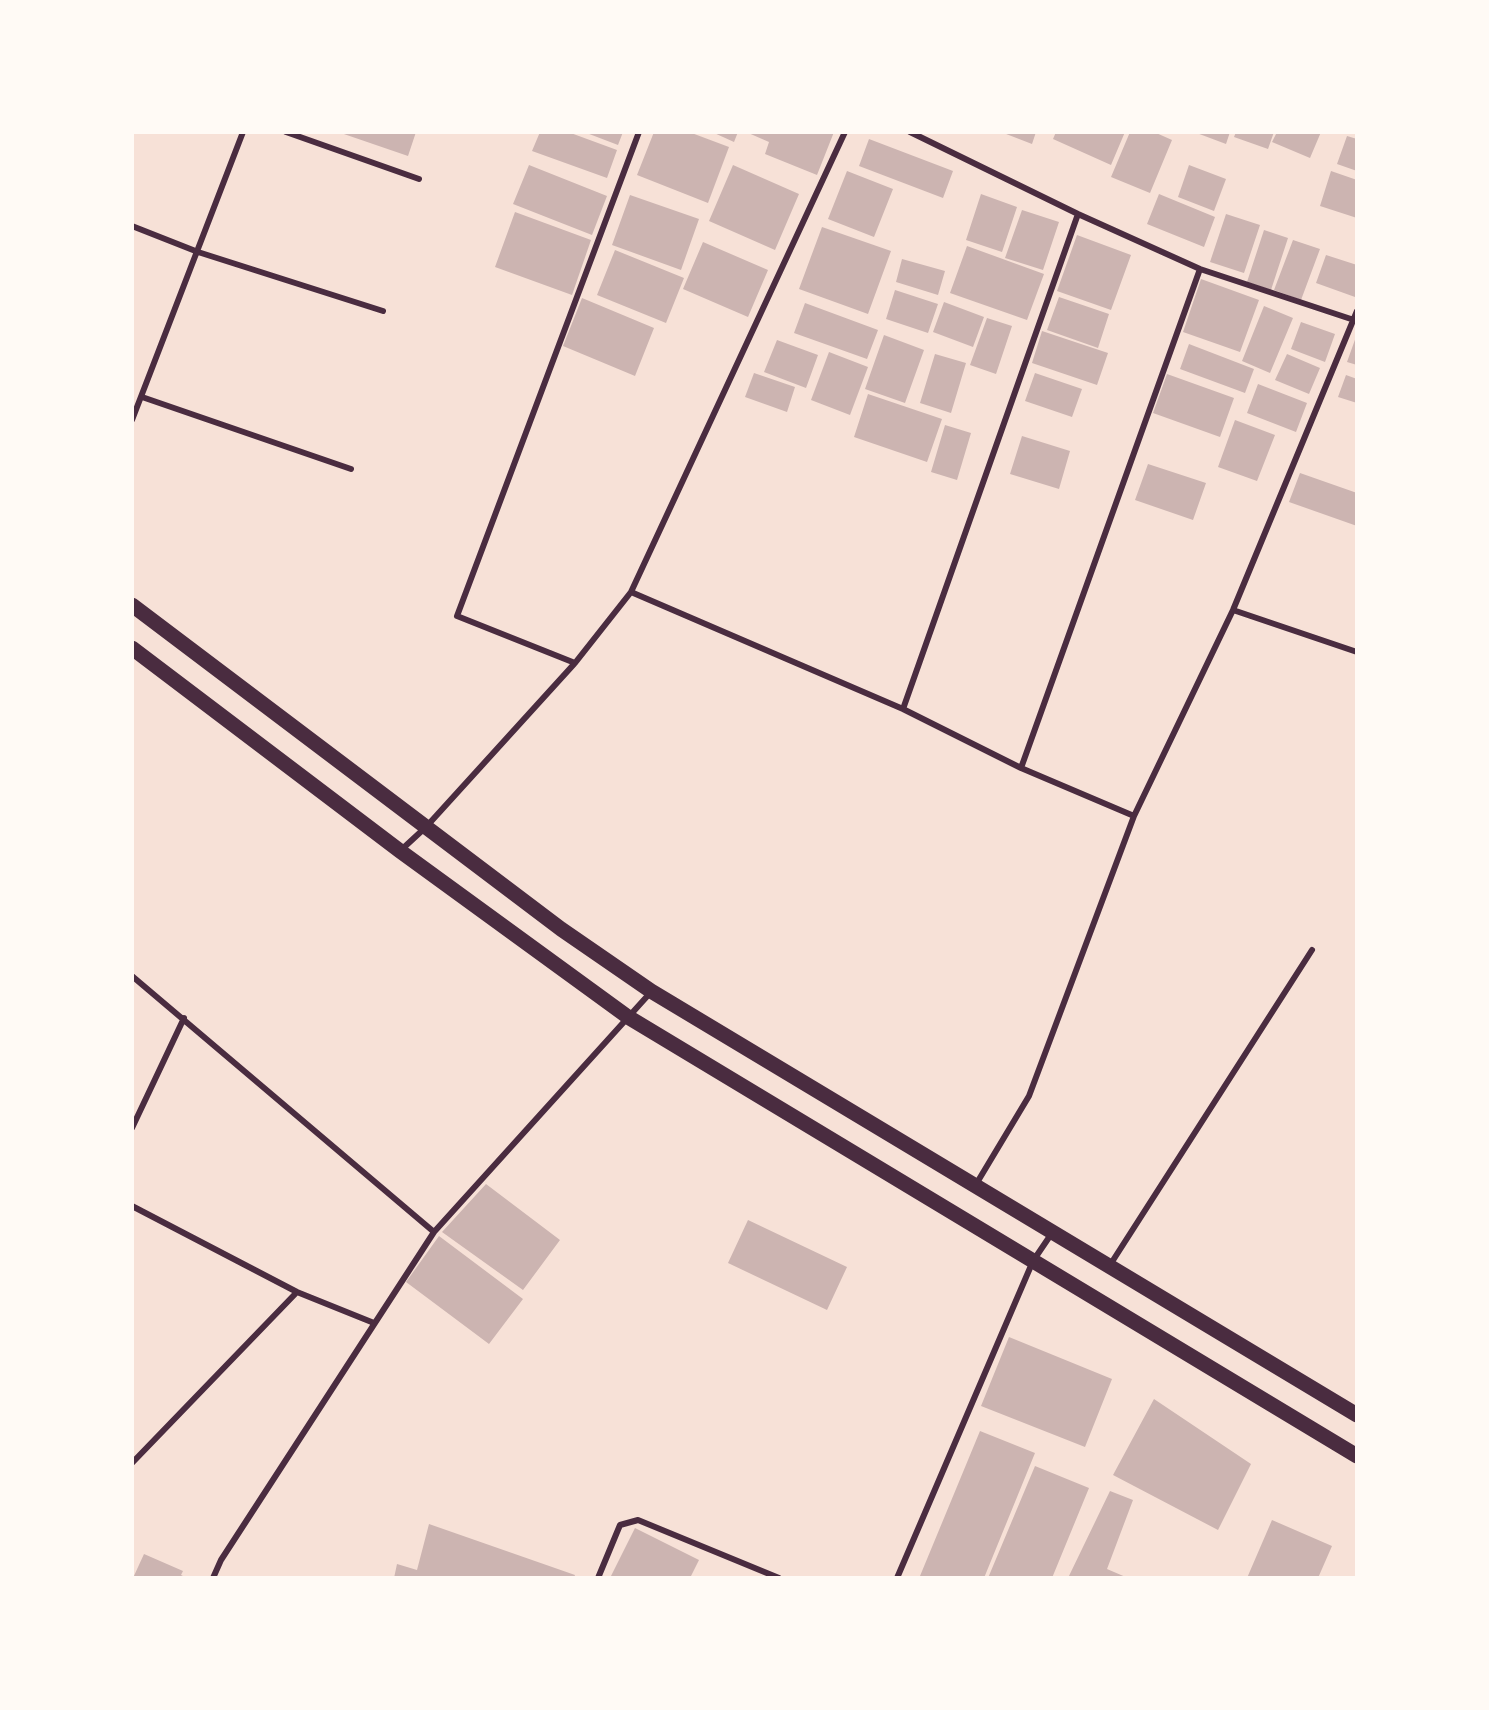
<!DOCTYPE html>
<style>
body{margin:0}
#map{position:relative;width:1489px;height:1710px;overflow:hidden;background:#f7e1d7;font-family:Overpass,sans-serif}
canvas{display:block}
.frame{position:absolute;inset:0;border:134px solid #fffaf5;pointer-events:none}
</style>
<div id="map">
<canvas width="1489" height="1710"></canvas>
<div class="frame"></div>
</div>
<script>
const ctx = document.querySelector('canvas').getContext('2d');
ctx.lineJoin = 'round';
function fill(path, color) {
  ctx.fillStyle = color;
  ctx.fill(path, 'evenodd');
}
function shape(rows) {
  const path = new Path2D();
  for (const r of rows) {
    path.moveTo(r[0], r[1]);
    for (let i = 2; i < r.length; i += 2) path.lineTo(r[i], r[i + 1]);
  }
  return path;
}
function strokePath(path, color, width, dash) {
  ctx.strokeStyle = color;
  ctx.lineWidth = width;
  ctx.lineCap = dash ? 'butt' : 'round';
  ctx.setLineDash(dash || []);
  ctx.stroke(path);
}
const building = shape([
 [338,132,416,132,408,156],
 [540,132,568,132,617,150,607,178,532,151],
 [584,132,623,132,618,145],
 [654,132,689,132,729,147,708,203,637,175],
 [712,132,738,132,734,142],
 [746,132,834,132,817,175,765,154,769,142],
 [1001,132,1036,132,1032,144],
 [1056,132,1125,132,1111,165,1053,139],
 [1130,132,1154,132,1172,140,1150,193,1111,177],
 [1194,132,1230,132,1226,144],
 [1236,132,1274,132,1268,149,1234,137],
 [1277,132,1321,132,1310,158,1272,142],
 [1347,136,1357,139,1357,171,1337,164],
 [869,139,953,171,943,198,859,166],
 [529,165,607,196,592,235,513,204],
 [733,165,799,194,775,250,709,221],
 [1189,165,1226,179,1214,211,1178,197],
 [847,171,893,189,874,237,828,219],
 [1331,171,1357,180,1357,218,1320,206],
 [981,194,1017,207,1002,252,966,240],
 [1159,194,1215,217,1204,247,1147,224],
 [630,195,699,219,681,270,612,245],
 [1022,210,1059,222,1043,270,1005,258],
 [515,212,591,240,572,295,495,267],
 [1226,214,1260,225,1244,273,1210,262],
 [822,227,891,251,868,314,799,289],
 [1264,230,1288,238,1271,290,1247,282],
 [1077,235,1131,255,1111,310,1057,291],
 [1293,240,1320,249,1301,300,1274,290],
 [703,242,768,270,748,317,683,289],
 [967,246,1044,274,1027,320,950,293],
 [615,250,684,278,666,323,597,295],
 [1326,255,1357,265,1355,297,1316,283],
 [902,259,945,271,938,295,896,282],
 [1201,279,1259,300,1240,352,1183,332],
 [895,290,938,304,928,333,886,319],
 [1059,297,1109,314,1098,348,1047,330],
 [582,298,654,328,635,376,563,346],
 [944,302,984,317,973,347,933,332],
 [805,303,878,330,867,359,794,333],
 [1264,306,1293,318,1270,373,1242,361],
 [987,318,1012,326,996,374,970,365],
 [1301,322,1335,334,1325,362,1291,349],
 [1042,331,1108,353,1097,385,1032,363],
 [1357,334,1357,365,1347,362],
 [884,335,924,350,905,403,865,389],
 [777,340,818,355,806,388,764,372],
 [1189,344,1254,369,1245,393,1180,369],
 [829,352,868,367,850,415,811,400],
 [935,354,966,363,951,413,920,403],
 [1287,354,1320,368,1309,394,1275,380],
 [754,373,795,387,787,412,745,397],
 [1035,373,1082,389,1072,417,1025,401],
 [1167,374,1234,398,1220,437,1153,413],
 [1346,375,1357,379,1357,403,1338,397],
 [1258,384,1307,403,1296,432,1247,413],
 [868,394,942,419,927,462,854,437],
 [1235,420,1275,435,1257,481,1218,467],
 [945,425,971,433,957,480,931,472],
 [1022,436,1070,451,1059,489,1010,474],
 [1148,464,1206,483,1193,520,1135,500],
 [1300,473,1357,493,1357,526,1289,502],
 [486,1184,560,1240,523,1290,442,1232],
 [748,1220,847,1267,827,1310,728,1263],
 [439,1236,523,1299,489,1344,406,1282],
 [1009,1337,1112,1379,1085,1447,981,1406],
 [1154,1399,1251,1464,1218,1530,1113,1475],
 [980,1431,1035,1453,984,1578,923,1578,920,1576],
 [1035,1466,1089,1488,1052,1578,988,1578],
 [1110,1491,1133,1500,1107,1569,1128,1578,1068,1578],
 [1272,1520,1332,1546,1318,1578,1247,1578],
 [429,1524,575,1575,574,1578,394,1578,397,1564,417,1570],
 [635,1528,699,1560,690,1578,610,1578],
 [144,1554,183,1571,181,1575,187,1578,133,1578]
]);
const minor = shape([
 [286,132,419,179],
 [910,132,1078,214,1200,269,1354,320],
 [132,226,198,252,383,311],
 [142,397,351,469],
 [132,420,243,132],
 [631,592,903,709,1021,768,1134,816],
 [1233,610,1357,652],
 [575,663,457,616,639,132],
 [903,709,1078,214],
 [1021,768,1200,269],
 [400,851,426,827,575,663,631,592,845,132],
 [132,976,434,1232],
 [132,1128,184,1018],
 [975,1186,1029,1096,1134,816,1233,610,1357,311],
 [132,1206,297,1292,374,1323],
 [1110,1265,1312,950],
 [132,1463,297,1292],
 [213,1578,221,1560,434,1232,651,992],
 [598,1578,620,1525,638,1520,779,1578],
 [897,1578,1033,1261,1052,1233]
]);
const primary = shape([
 [132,605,561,929,651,991,1357,1415],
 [132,648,400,851,628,1017,1357,1456]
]);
fill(building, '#ccb4b1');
strokePath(minor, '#4a2c40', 6);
strokePath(primary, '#4a2c40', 15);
</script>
